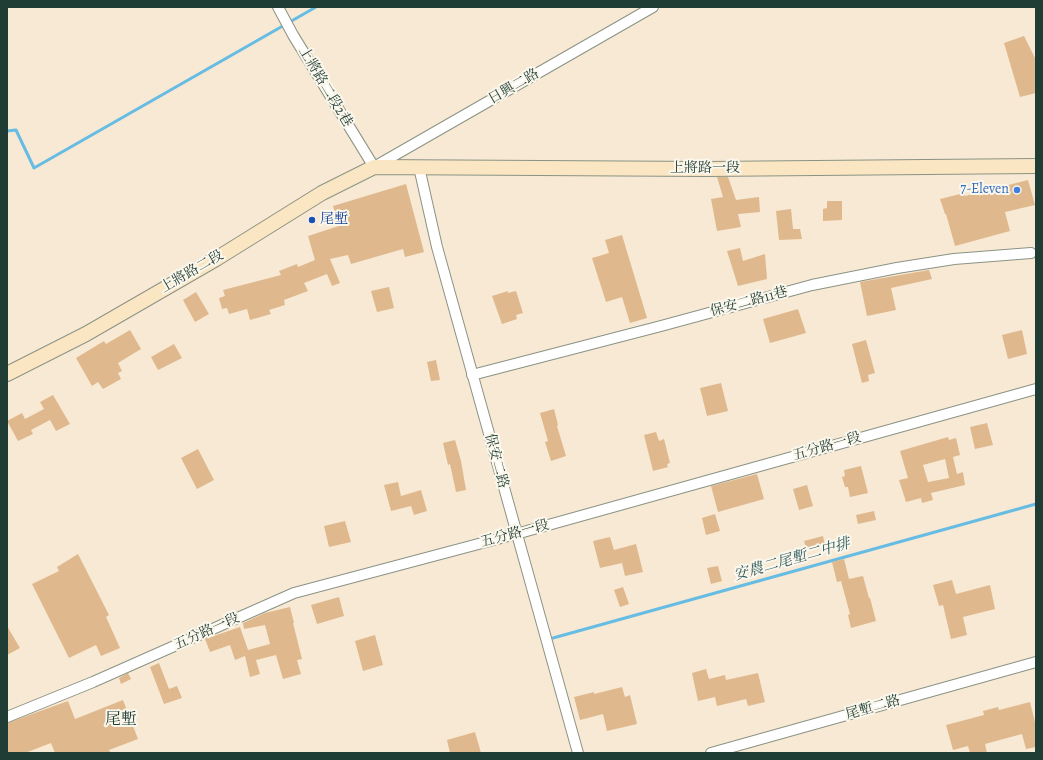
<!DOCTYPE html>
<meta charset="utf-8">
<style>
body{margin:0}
#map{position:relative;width:1043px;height:760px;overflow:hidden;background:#f7e9d4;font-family:Alegreya,serif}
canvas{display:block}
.frame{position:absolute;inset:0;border:8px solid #1f3d34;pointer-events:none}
</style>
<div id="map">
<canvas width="1043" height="760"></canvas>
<div class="frame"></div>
</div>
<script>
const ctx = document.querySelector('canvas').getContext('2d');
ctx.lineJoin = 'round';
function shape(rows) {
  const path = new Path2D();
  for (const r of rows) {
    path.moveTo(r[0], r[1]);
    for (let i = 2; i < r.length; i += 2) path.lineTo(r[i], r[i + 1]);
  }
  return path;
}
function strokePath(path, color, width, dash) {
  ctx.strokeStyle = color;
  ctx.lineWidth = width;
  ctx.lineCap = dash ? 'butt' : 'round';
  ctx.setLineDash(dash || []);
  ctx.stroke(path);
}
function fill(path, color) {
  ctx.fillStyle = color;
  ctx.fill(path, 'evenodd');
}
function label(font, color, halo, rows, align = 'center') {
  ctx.font = font + ' Alegreya,"Noto Serif TC",serif';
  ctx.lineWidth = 4;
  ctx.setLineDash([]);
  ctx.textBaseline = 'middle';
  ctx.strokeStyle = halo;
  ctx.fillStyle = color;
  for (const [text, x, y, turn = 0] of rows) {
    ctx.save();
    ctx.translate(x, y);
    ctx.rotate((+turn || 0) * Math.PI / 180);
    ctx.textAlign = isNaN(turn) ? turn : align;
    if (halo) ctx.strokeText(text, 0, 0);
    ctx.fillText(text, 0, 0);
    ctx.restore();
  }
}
const stream = shape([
 [7,131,16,130,34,168,316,7],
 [553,638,1036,504]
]);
const building = shape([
 [1024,36,1036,60,1036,93,1020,97,1004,43],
 [717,177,728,177,736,200,759,197,760,212,738,214,741,227,717,231,711,199,723,197],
 [1028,180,1035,205,1005,212,1010,231,955,246,946,214,945,214,940,199,964,193,965,196],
 [406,184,424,252,405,257,403,249,351,264,348,255,330,259,340,283,332,286,327,274,304,283,308,291,284,300,285,305,269,310,271,314,250,320,247,309,229,314,227,308,222,309,219,298,225,296,223,290,281,275,279,271,297,264,298,267,315,260,308,236,339,226,333,206],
 [827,201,842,201,842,220,823,221,823,209,827,208],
 [791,209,793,229,800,229,802,239,779,240,776,211],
 [622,235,647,318,630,323,622,297,606,302,592,258,609,253,605,240],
 [740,248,743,261,765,254,767,279,738,286,727,251],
 [929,270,932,279,891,288,896,310,867,316,860,282],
 [389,287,394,308,377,312,371,291],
 [508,291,508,293,516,291,523,313,516,315,517,319,502,324,492,296],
 [196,292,209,314,195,322,183,300],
 [798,309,806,333,770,343,763,319],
 [130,330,141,349,118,363,122,371,118,373,121,379,103,389,98,382,92,386,76,358,104,341,106,344],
 [1022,330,1027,354,1008,359,1002,335],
 [866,340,875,373,868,375,869,381,862,383,852,344],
 [174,344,182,358,158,370,151,357],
 [436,360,440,380,431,381,427,362],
 [721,383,728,411,707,416,700,388],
 [53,395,70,424,56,431,50,420,31,430,33,434,18,441,7,421,22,413,25,419,44,409,40,402],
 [554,409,558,425,557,426,566,456,551,461,545,442,548,441,540,413],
 [987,423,993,445,975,449,970,427],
 [656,432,659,441,664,439,670,463,667,464,668,467,653,471,644,435],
 [948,437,949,440,956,438,960,455,953,457,957,474,963,472,965,485,931,493,933,500,922,503,921,498,906,502,899,480,908,478,900,451],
 [945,459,949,478,928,482,923,465],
 [455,440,461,461,466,490,456,492,450,464,448,465,443,443],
 [198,449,214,480,197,489,181,458],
 [861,466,868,493,850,497,848,487,845,487,842,477,845,476,844,470],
 [757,474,764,499,718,512,711,486],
 [398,482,401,496,421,490,427,511,414,515,411,506,391,511,384,485],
 [807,485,813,506,799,510,793,489],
 [874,511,876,520,858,524,856,515],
 [715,514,720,531,706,535,702,518],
 [345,521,351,542,329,547,324,526],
 [823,536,825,546,807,551,804,541],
 [610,537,614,550,636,544,643,572,625,576,622,563,600,568,593,541],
 [78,554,109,615,106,617,120,648,101,656,96,645,69,658,32,584,59,571,57,567],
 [844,559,849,579,863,576,869,598,870,598,876,621,851,628,848,615,850,614,841,581,837,582,832,562],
 [718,566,722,581,711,584,707,568],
 [952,580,956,594,990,585,995,609,963,617,967,635,951,639,943,605,939,606,933,585],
 [623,587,629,604,620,607,614,590],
 [339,597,344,616,317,624,311,605],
 [290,607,294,623,293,623,302,659,297,660,301,674,283,679,276,655,256,660,260,674,250,677,245,656,235,660,230,645,210,652,205,639,240,627,248,650,270,644,265,625,244,629,243,623,265,613],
 [7,626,20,648,7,655],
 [375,635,383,665,363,671,355,641],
 [159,663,169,689,177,686,182,698,164,704,150,667],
 [706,669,709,679,725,675,726,680,758,673,765,702,748,706,746,699,717,706,715,697,698,701,692,673],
 [128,673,131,679,121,684,119,678],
 [622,687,625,697,630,695,637,724,607,731,603,714,580,720,574,697,594,692,594,694],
 [123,700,138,739,109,750,111,753,55,753,51,743,25,753,7,753,7,723,68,701,75,719],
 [1030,702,1036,726,1036,747,1026,749,1022,734,985,744,987,753,970,753,968,746,953,750,946,725,984,715,983,711,998,707,999,710],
 [475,732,481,753,450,753,447,740]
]);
const minor = shape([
 [278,7,293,35,374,167,653,7],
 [419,167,437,247,578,753],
 [472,375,661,326,812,285,897,268,954,259,1031,253],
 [7,717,93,682,294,593,516,534,1036,389],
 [711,753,1036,662]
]);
const secondary = shape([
 [7,374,86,334,216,259,322,193,374,167,706,169,1036,166]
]);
const markers = [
 [1017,190,4,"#3f7fe0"],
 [312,220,4,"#1a4fb4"]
];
const streetNames = [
 ["上將路二段2巷",325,87,59],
 ["日興二路",514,87,-30],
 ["上將路一段",705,169],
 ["上將路二段",192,272,-30],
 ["保安二路11巷",749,302,-15],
 ["五分路一段",827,447,-16],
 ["保安二路",496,461,75],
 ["五分路一段",515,534,-15],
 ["五分路一段",207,632,-24],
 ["尾塹二路",873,708,-16]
];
const shopNames = [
 ["7-Eleven",1009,190]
];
const transitNames = [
 ["尾塹",320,220]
];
const waterNames = [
 ["安農二尾塹二中排",792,560,-16]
];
const quarterNames = [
 ["尾塹",121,720]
];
strokePath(stream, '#67bce3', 3);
fill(building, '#dfb98d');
strokePath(minor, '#8b9384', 12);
strokePath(secondary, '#8b9384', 16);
strokePath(minor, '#fff', 10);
strokePath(secondary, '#fbe6c3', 14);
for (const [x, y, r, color] of markers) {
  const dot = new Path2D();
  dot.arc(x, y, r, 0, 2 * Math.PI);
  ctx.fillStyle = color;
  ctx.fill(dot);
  strokePath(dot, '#fbf7ec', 1.5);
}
label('14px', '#1f3d34', '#fbf7ec', streetNames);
label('14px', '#366cbe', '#fbf7ec', shopNames, 'right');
label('14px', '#164399', '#fbf7ec', transitNames, 'left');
label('italic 15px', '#315d60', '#fbf7ec', waterNames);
label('16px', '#1f3d34', '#fbf7ec', quarterNames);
</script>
